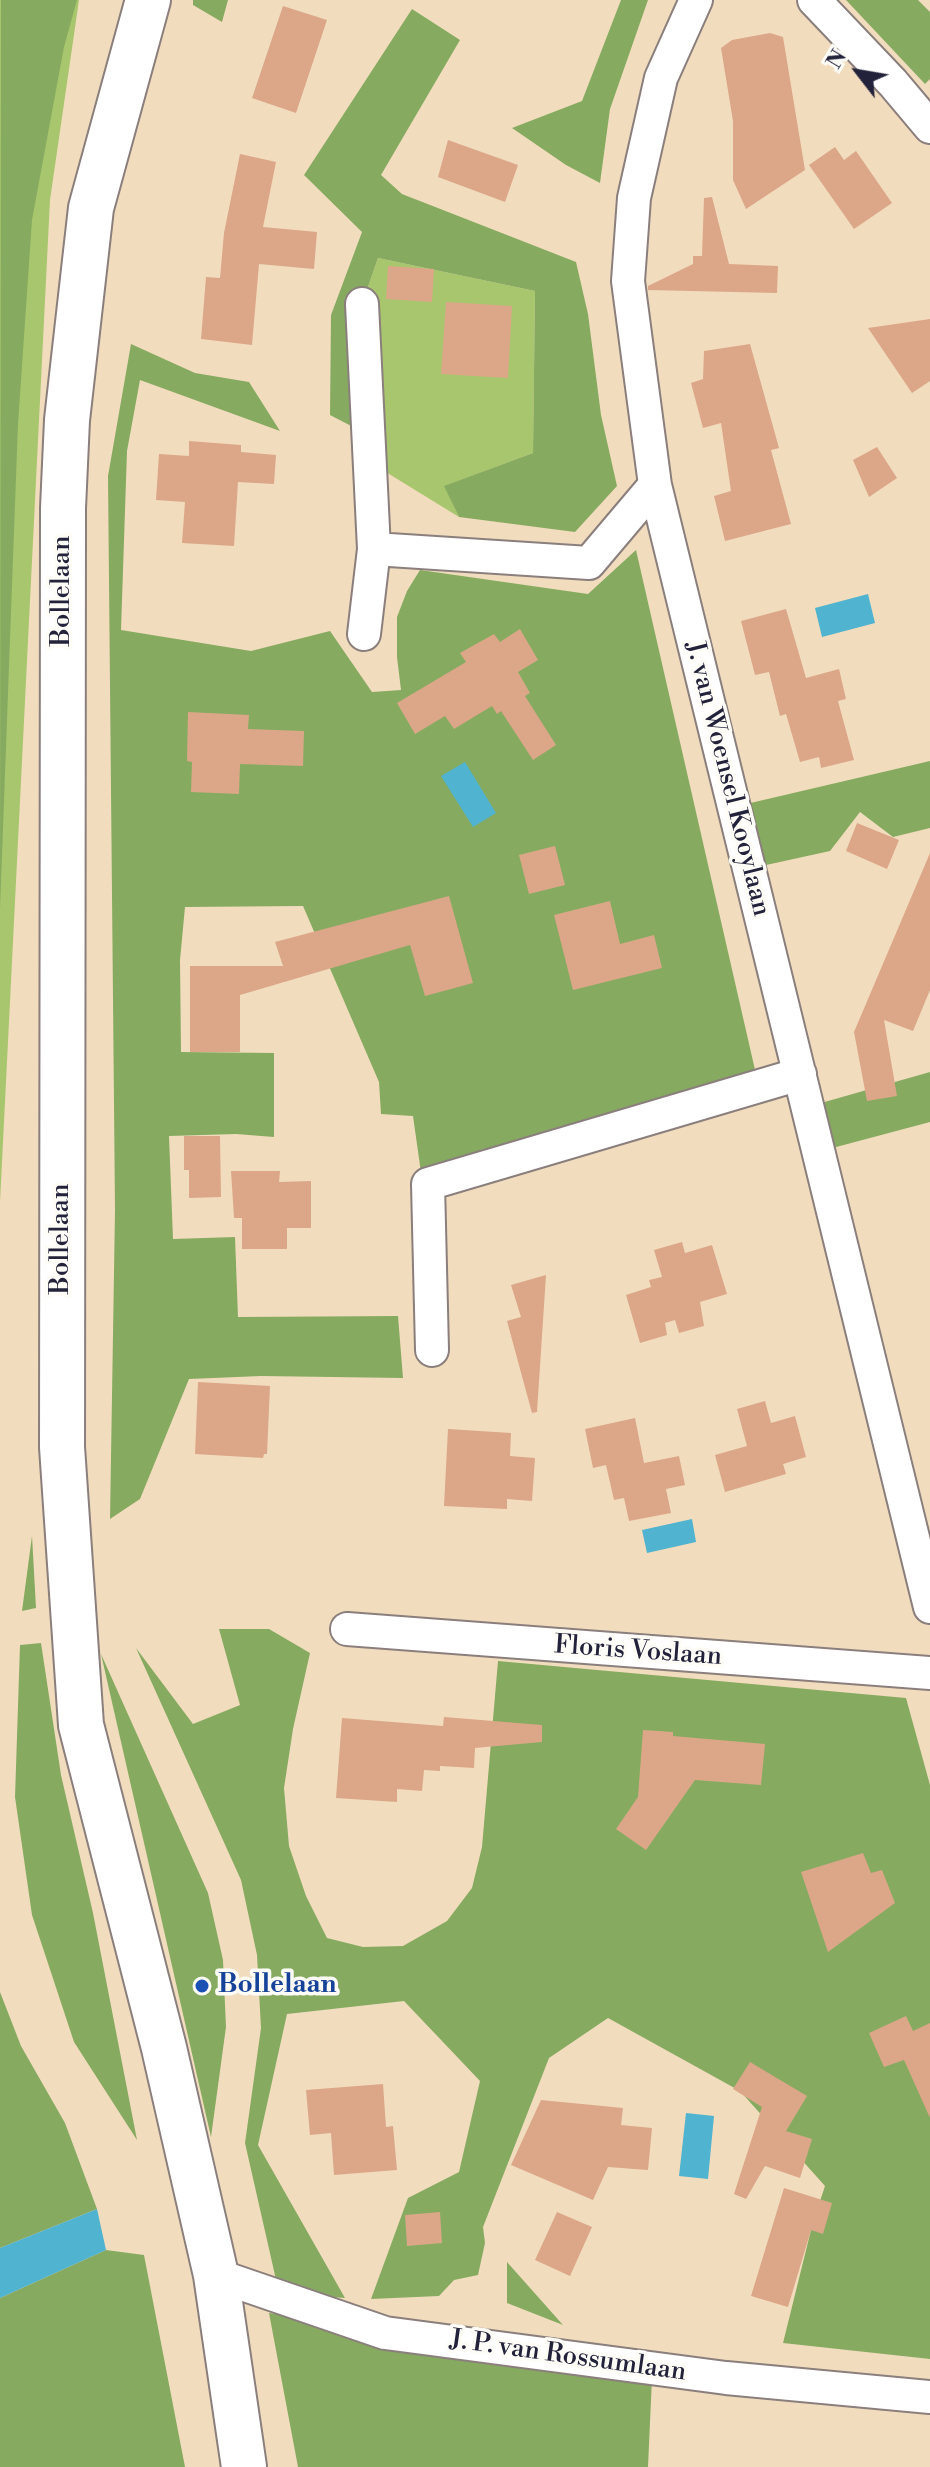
<!DOCTYPE html>
<style>
body{margin:0}
#map{position:relative;width:930px;height:2467px;overflow:hidden;background:#f2dcbe;font-family:"Libre Bodoni",serif}
canvas{display:block}
.north{position:absolute;left:818px;top:32px;width:80px;height:80px;-webkit-text-stroke:6px #fdfcf7;paint-order:stroke;rotate:301deg;font-size:22px;font-weight:700;line-height:32px;text-align:center;color:#22223b}
.north::after{content:'';display:block;margin:auto;width:28px;height:36px;background:#22223b;clip-path:polygon(50% 0,100% 100%,50% 72%,0 100%)}
</style>
<div id="map">
<canvas width="930" height="2467"></canvas>
<div class="north">N</div>
</div>
<script>
const ctx = document.querySelector('canvas').getContext('2d');
ctx.lineJoin = 'round';
function fill(path, color) {
  ctx.fillStyle = color;
  ctx.fill(path, 'evenodd');
}
function shape(rows) {
  const path = new Path2D();
  for (const r of rows) {
    path.moveTo(r[0], r[1]);
    for (let i = 2; i < r.length; i += 2) path.lineTo(r[i], r[i + 1]);
  }
  return path;
}
function strokePath(path, color, width, dash) {
  ctx.strokeStyle = color;
  ctx.lineWidth = width;
  ctx.lineCap = dash ? 'butt' : 'round';
  ctx.setLineDash(dash || []);
  ctx.stroke(path);
}
function label(font, color, halo, rows, align = 'center') {
  ctx.font = font + ' "Libre Bodoni",serif';
  ctx.lineWidth = 7;
  ctx.setLineDash([]);
  ctx.textBaseline = 'middle';
  ctx.strokeStyle = halo;
  ctx.fillStyle = color;
  for (const [text, x, y, turn = 0] of rows) {
    ctx.save();
    ctx.translate(x, y);
    ctx.rotate((+turn || 0) * Math.PI / 180);
    ctx.textAlign = isNaN(turn) ? turn : align;
    if (halo) ctx.strokeText(text, 0, 0);
    ctx.fillText(text, 0, 0);
    ctx.restore();
  }
}
const green = shape([
 [0,0,79,0,50,200,0,1202],
 [378,258,535,291,533,453,445,486,459,517,381,469,362,304]
]);
const forest = shape([
 [1,0,77,0,64,47,32,220,18,424,0,909],
 [193,0,228,0,222,22,193,5],
 [621,0,648,0,610,109,600,183,566,165,512,128,582,101],
 [846,0,918,0,930,12,930,79,925,84],
 [412,9,460,40,381,175,402,194,576,262,588,314,601,415,617,486,575,532,459,517,444,486,533,453,535,291,378,258,362,304,359,430,330,415,331,315,362,232,304,175],
 [131,344,195,373,249,382,280,431,140,380,127,451,121,630,251,651,330,631,372,692,401,690,397,657,397,617,407,591,420,570,588,594,636,550,761,1096,423,1187,413,1116,381,1114,379,1082,303,906,185,907,180,960,181,1052,274,1053,274,1137,236,1134,169,1136,173,1239,235,1237,238,1317,398,1316,403,1378,261,1376,189,1379,140,1499,110,1519,115,1210,108,476],
 [930,761,930,828,893,837,860,812,830,851,757,867,742,805],
 [930,1072,930,1122,825,1150,814,1105],
 [32,1536,36,1608,22,1611],
 [219,1629,269,1629,310,1653,293,1729,284,1788,289,1846,306,1896,327,1938,363,1947,403,1946,447,1921,472,1888,482,1847,498,1661,906,1698,930,1785,930,2359,783,2343,813,2222,825,2186,740,2091,608,2018,549,2058,483,2227,485,2243,478,2275,454,2280,439,2296,371,2299,408,2198,459,2172,480,2081,404,2001,287,2014,258,2145,345,2298,279,2293,245,2143,261,2028,257,1955,241,1880,136,1648,193,1724,240,1705],
 [41,1643,61,1775,93,1913,137,2140,74,2042,32,1915,15,1797,20,1645],
 [101,1654,208,1893,223,1960,226,2027,211,2137],
 [0,1992,21,2046,65,2123,97,2209,0,2248],
 [106,2250,144,2255,185,2467,0,2467,0,2298],
 [507,2262,563,2325,507,2303],
 [269,2313,653,2356,648,2467,298,2467]
]);
const water = shape([
 [868,594,875,623,822,637,815,608],
 [465,762,496,813,473,827,441,776],
 [692,1519,696,1542,647,1553,642,1530],
 [686,2113,714,2116,708,2179,679,2176],
 [97,2209,106,2250,0,2298,0,2248]
]);
const building = shape([
 [283,6,327,20,296,113,252,98],
 [770,33,783,37,805,170,746,209,733,180,733,121,721,48,732,40],
 [448,140,518,165,505,202,438,177],
 [835,147,844,160,856,151,892,203,854,229,809,165],
 [240,154,276,162,263,227,317,232,314,269,259,264,252,345,201,339,206,277,220,278,224,233],
 [712,197,729,264,778,266,777,293,648,290,648,286,693,264,693,256,702,256,704,198],
 [388,266,434,269,432,302,386,299],
 [446,302,512,306,508,378,441,374],
 [930,319,930,381,912,393,868,328],
 [750,344,779,448,771,450,791,524,725,541,714,496,731,491,721,423,703,428,691,383,703,379,704,351],
 [189,441,241,445,241,452,276,455,274,484,238,482,234,546,182,543,185,502,156,500,159,454,189,456],
 [877,447,897,478,869,497,853,460],
 [786,609,806,678,839,669,846,699,838,701,854,760,821,768,819,757,800,762,786,714,780,716,769,672,755,675,741,621],
 [520,629,538,660,518,672,530,693,525,696,556,745,533,760,501,711,497,714,492,706,454,729,445,716,415,734,397,703,466,662,460,653,494,634,500,642],
 [188,712,249,715,248,729,304,731,303,766,240,764,239,794,191,792,192,762,187,761],
 [857,823,899,840,887,869,846,851],
 [555,846,565,885,529,894,519,855],
 [930,853,930,990,913,1031,884,1020,897,1096,867,1101,854,1032],
 [449,896,473,983,425,996,410,945,240,995,240,1052,190,1052,190,966,283,966,275,942],
 [610,901,620,944,654,935,662,968,573,990,554,915],
 [184,1136,220,1136,221,1197,189,1198,189,1170,184,1170],
 [231,1171,280,1171,279,1182,311,1181,311,1228,287,1228,287,1249,242,1249,242,1218,234,1218],
 [682,1242,685,1253,712,1245,727,1294,700,1302,704,1326,679,1333,675,1320,665,1323,667,1335,640,1343,626,1295,651,1287,649,1280,662,1277,654,1250],
 [546,1275,537,1412,532,1413,507,1321,521,1317,511,1285],
 [198,1382,270,1386,267,1454,264,1454,263,1458,195,1454],
 [765,1401,771,1423,795,1416,806,1457,783,1464,786,1474,725,1492,715,1455,747,1446,737,1409],
 [635,1418,644,1463,679,1456,685,1485,666,1489,671,1513,629,1521,624,1498,614,1500,606,1465,593,1468,585,1429],
 [448,1429,511,1433,510,1456,535,1458,532,1501,507,1499,507,1509,444,1506],
 [444,1717,542,1725,542,1742,475,1748,474,1768,440,1766,440,1771,424,1770,422,1791,397,1789,397,1802,336,1798,342,1718,443,1726],
 [643,1730,673,1732,673,1736,765,1744,761,1785,695,1780,646,1850,616,1829,638,1797],
 [863,1853,871,1873,882,1870,895,1903,828,1952,801,1872],
 [906,2016,913,2031,930,2023,930,2118,904,2060,884,2067,869,2033],
 [750,2062,807,2096,786,2131,812,2139,800,2178,765,2166,746,2199,734,2194,762,2107,733,2089],
 [383,2084,386,2127,393,2126,397,2170,334,2175,331,2133,310,2135,306,2090],
 [541,2100,623,2108,621,2125,652,2128,648,2170,608,2167,593,2200,511,2165],
 [784,2188,832,2203,823,2234,811,2230,788,2307,751,2296],
 [440,2212,442,2243,407,2246,405,2215],
 [557,2212,592,2227,570,2276,535,2260]
]);
const street = shape([
 [696,0,661,78,634,198,628,281,655,485,930,1607],
 [814,0,893,83,930,127],
 [362,304,374,549,364,634],
 [374,549,589,563,655,485],
 [432,1350,428,1184,800,1074],
 [347,1629,930,1673],
 [216,2275,385,2333,726,2378,930,2397]
]);
const secondary = shape([
 [148,0,91,208,67,420,63,508,62,1447,81,1725,164,2048,216,2275,244,2467]
]);
const markers = [
 [202,1986,8,"#1a4fb4"]
];
const streetNames = [
 ["Bollelaan",63,591,-90],
 ["J. van Woensel Kooylaan",727,779,76],
 ["Bollelaan",62,1239,-90],
 ["Floris Voslaan",638,1652,4],
 ["J. P. van Rossumlaan",568,2357,8]
];
const transitNames = [
 ["Bollelaan",218,1986]
];
fill(green, '#a8c66d');
fill(forest, '#86ab60');
fill(water, '#50b3cf');
fill(building, '#dba788');
strokePath(street, '#8a7f7c', 36);
strokePath(secondary, '#8a7f7c', 48);
strokePath(street, '#fff', 32);
strokePath(secondary, '#fff', 44);
for (const [x, y, r, color] of markers) {
  const dot = new Path2D();
  dot.arc(x, y, r, 0, 2 * Math.PI);
  ctx.fillStyle = color;
  ctx.fill(dot);
  strokePath(dot, '#fdfcf7', 3);
}
label('26px', '#22223b', '#fdfcf7', streetNames);
label('bold 26px', '#164399', '#fdfcf7', transitNames, 'left');
</script>
